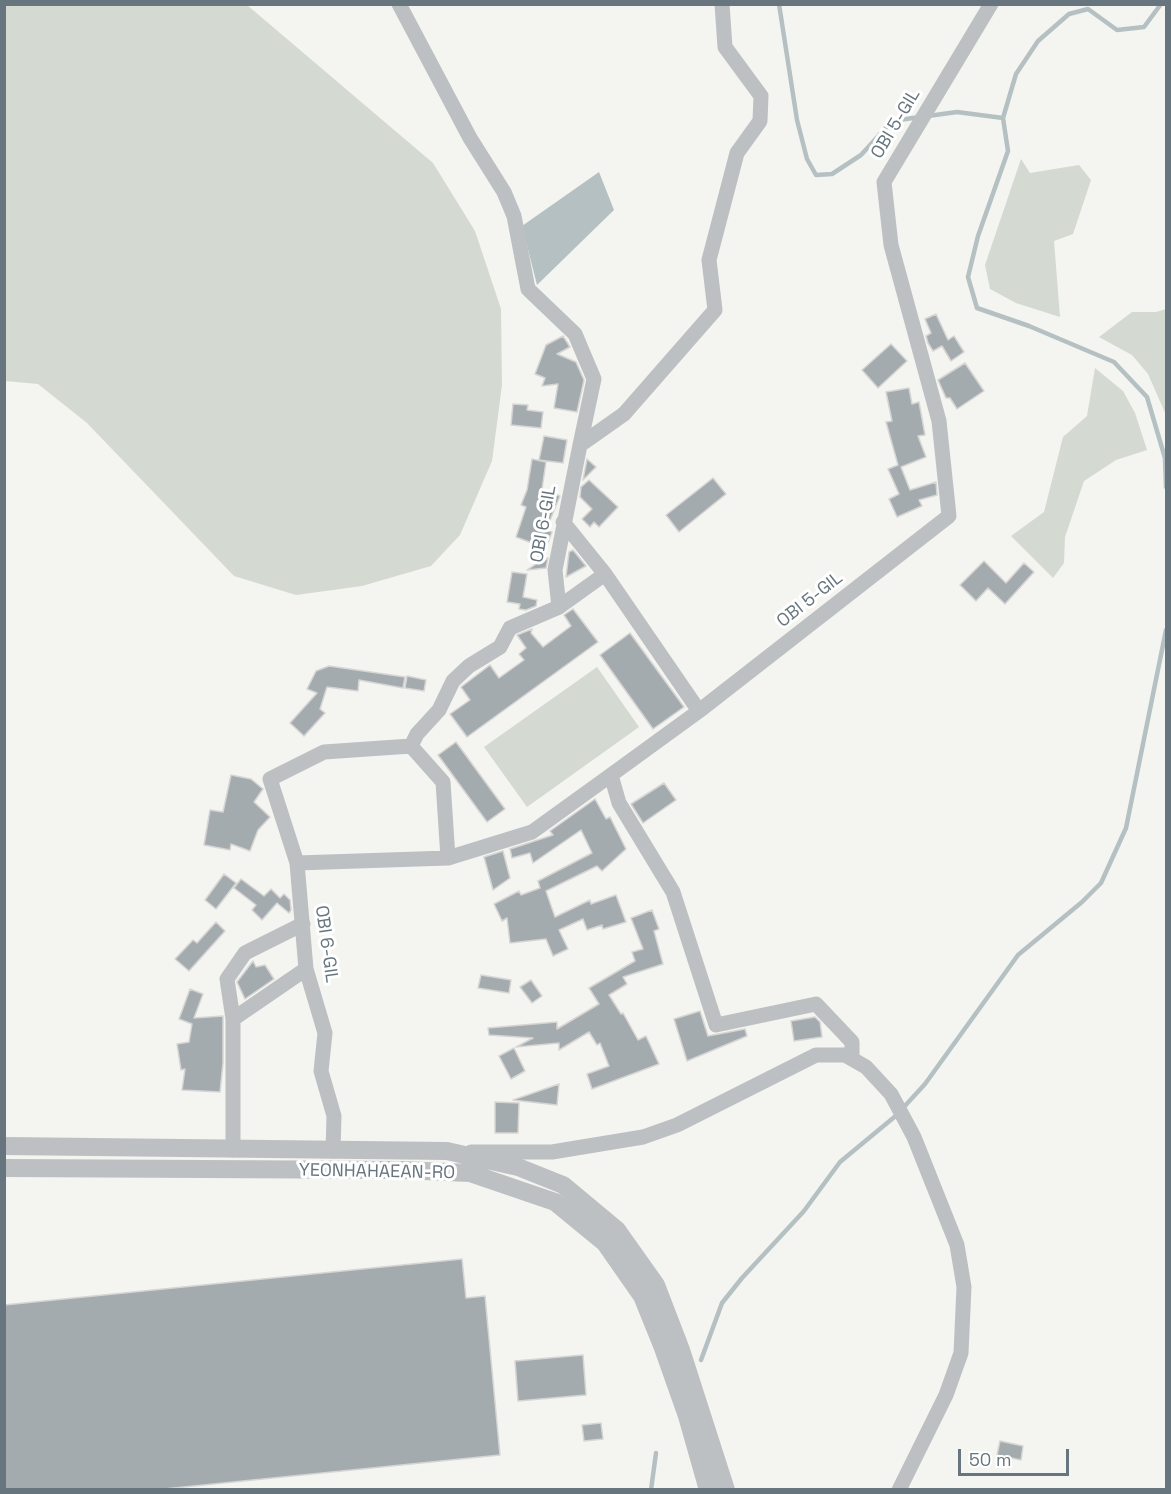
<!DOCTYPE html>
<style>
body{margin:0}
#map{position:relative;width:1171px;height:1494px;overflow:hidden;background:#f4f4f1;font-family:"Space Grotesk",sans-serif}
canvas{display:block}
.frame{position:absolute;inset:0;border:6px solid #67757e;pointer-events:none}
.scale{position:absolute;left:958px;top:1449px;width:111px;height:27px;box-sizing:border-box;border:3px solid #67757e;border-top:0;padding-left:8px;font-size:18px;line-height:21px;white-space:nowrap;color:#67757e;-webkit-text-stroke:4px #fff;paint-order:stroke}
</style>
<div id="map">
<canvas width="1171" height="1494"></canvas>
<div class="frame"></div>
<div class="scale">50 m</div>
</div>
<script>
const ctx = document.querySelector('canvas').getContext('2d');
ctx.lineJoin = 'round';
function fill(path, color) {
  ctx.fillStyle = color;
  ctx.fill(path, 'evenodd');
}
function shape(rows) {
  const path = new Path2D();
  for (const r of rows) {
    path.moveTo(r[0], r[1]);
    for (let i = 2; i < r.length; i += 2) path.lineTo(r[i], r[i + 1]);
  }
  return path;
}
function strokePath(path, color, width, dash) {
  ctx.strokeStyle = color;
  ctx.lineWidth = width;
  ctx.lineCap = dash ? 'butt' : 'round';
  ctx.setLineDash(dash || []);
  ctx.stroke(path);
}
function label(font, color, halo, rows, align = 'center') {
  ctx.font = font + ' "Space Grotesk",sans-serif';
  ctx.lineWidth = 6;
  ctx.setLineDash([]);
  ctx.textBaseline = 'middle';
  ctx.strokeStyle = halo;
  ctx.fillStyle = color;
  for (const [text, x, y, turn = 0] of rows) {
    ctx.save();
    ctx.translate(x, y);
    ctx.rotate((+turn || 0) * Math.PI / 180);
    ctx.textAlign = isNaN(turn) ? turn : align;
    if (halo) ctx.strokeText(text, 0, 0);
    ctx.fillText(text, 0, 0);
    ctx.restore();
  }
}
const green = shape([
 [4,5,247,5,433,163,475,231,501,309,502,385,492,461,460,535,431,566,362,586,296,595,234,576,87,423,38,384,5,381],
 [1021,159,1030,173,1079,165,1091,180,1073,234,1054,241,1060,317,1016,303,990,289,985,265],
 [1166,309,1166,415,1148,374,1132,355,1099,337,1132,312,1156,312],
 [1095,368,1123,391,1135,413,1147,450,1116,460,1084,481,1065,537,1064,563,1053,578,1011,536,1044,512,1063,437,1087,416],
 [597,667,639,727,527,807,484,747]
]);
const water = shape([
 [599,172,614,210,537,285,522,226]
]);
const stream = shape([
 [779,4,797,120,807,159,816,175,832,174,861,155,892,121,920,117],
 [1161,4,1144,27,1117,30,1088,9,1069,14,1038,41,1016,74,1003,118,1008,151,978,236,968,277,977,308,1029,326,1114,362,1147,397,1165,458,1166,487],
 [928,116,957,112,1003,118],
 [903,1108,925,1084,1018,955,1082,902,1101,883,1126,828,1166,630],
 [701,1360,722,1303,742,1278,804,1211,840,1162,898,1114],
 [651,1490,656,1453]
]);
const building = shape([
 [936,314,948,340,954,336,964,352,951,361,942,346,933,351,928,343,926,336,931,333,925,319,936,314],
 [563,336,570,347,557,354,576,362,584,380,577,412,554,408,558,384,542,386,545,378,535,374,546,345,563,336],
 [891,344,907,361,878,388,862,370,891,344],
 [965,363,984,391,957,409,950,398,946,398,938,380,965,363],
 [909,388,912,404,919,402,925,435,918,436,926,457,901,467,910,490,936,482,937,495,919,500,922,506,897,517,889,499,899,494,888,469,898,465,886,422,892,421,886,392,909,388],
 [513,404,528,405,527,410,543,412,541,428,511,425,513,404],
 [544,436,567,440,563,463,539,460,544,436],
 [532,459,546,462,542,489,560,496,546,530,552,532,541,561,548,558,546,568,527,570,539,562,537,545,516,537,526,507,521,505,527,490,532,459],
 [587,459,596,467,583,480,587,459],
 [713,478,726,494,679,532,666,515,713,478],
 [589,480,618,507,599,527,594,522,590,527,582,519,592,509,580,497,581,487,589,480],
 [573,550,586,566,566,577,569,552,573,550],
 [984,561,1006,583,1024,563,1034,572,1005,604,988,588,976,601,960,585,984,561],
 [512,572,527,574,523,597,537,600,536,606,526,610,519,609,520,604,507,602,512,572],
 [573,609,598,642,467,737,450,714,470,700,461,687,490,665,499,678,524,660,519,654,526,648,517,635,532,629,531,633,543,647,571,626,564,615,573,609],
 [630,633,684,707,653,729,600,655,630,633],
 [329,666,405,677,403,688,359,680,358,691,327,687,320,709,325,713,304,736,290,723,317,693,307,689,316,671,329,666],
 [407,676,426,680,424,691,405,688,407,676],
 [456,742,505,809,487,822,438,755,456,742],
 [231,775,251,779,263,789,254,802,270,817,258,830,250,851,231,844,230,850,204,845,210,810,223,812,231,775],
 [664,783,676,800,643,823,631,804,664,783],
 [595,799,606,819,610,817,626,849,602,871,597,866,546,891,555,917,590,900,591,904,616,895,626,922,603,929,602,925,587,930,583,919,559,930,568,949,553,956,546,939,510,943,507,918,502,921,494,904,519,891,521,895,540,888,538,881,592,853,581,830,533,863,530,853,512,858,510,849,553,835,550,831,595,799],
 [503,851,510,878,493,890,484,857,503,851],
 [224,874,236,883,216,909,205,900,224,874],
 [241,879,264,896,271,889,280,898,284,894,290,900,291,910,289,913,277,903,262,920,252,910,256,905,234,888,241,879],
 [652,910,659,929,654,931,663,964,623,977,627,984,609,995,621,1014,623,1013,638,1040,646,1036,659,1064,592,1089,587,1074,609,1066,600,1043,597,1045,589,1032,559,1050,559,1043,516,1047,533,1038,489,1035,488,1028,557,1022,557,1029,599,1004,589,988,635,961,632,952,643,949,631,918,652,910],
 [216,922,225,931,189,971,175,959,193,940,197,943,216,922],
 [253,961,256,967,265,965,274,979,245,999,237,982,253,961],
 [481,975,511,980,509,993,478,988,481,975],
 [531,980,542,996,532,1003,520,987,531,980],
 [190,989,203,994,194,1018,223,1016,223,1063,220,1092,182,1090,185,1069,181,1070,177,1044,189,1042,192,1024,179,1019,190,989],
 [700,1011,708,1036,745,1029,747,1036,687,1061,674,1019,700,1011],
 [815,1017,820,1022,822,1037,794,1041,791,1021,815,1017],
 [514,1048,525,1071,511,1079,499,1056,514,1048],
 [559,1084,557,1105,513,1100,559,1084],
 [495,1102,519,1103,518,1133,495,1133,495,1102],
 [462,1259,466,1298,485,1296,500,1455,154,1490,4,1490,4,1305,462,1259],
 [583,1355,586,1395,518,1401,515,1361,583,1355],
 [601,1423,603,1439,584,1441,582,1425,601,1423],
 [1000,1441,1023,1446,1021,1460,997,1455,1000,1441]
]);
const minor = shape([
 [399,4,470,138,504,192,514,216,528,289,575,334,594,379,580,445],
 [563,522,605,574,699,711],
 [559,607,605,574],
 [411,746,443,782,448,858],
 [297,863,448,858,532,832,611,775],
 [233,1019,306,969],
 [852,1059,852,1042,816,1004,716,1025,673,892,619,803,611,775,699,711,949,516,939,421,891,245,884,182,991,4],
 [233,1150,233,1019,227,979,245,953,303,924],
 [333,1151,334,1116,321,1071,325,1033,306,969,297,863,270,779,324,752,411,746,417,734,439,710,453,681,469,666,500,647,510,628,559,607,555,570,580,445,624,414,715,310,709,260,737,153,760,121,761,96,725,47,722,4],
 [471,1152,552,1152,643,1137,677,1125,816,1055,845,1055,866,1067,891,1094,914,1137,957,1245,964,1287,961,1353,946,1395,899,1490]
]);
const tertiary = shape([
 [4,1146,447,1151,518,1167,563,1185,617,1230,656,1285,681,1350,726,1490],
 [4,1168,402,1170,470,1173,555,1202,605,1243,642,1296,663,1348,687,1416,708,1490]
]);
const streetNames = [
 ["OBI 5-GIL",896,124,-59],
 ["OBI 6-GIL",544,524,-80],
 ["OBI 5-GIL",810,600,-38],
 ["OBI 6-GIL",326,944,82],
 ["YEONHAHAEAN-RO",377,1172,1]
];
fill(green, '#d4d9d1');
fill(water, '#b5c0c3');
strokePath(stream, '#b5c0c3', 4.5);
fill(building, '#a4abaf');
strokePath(building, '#d6d5d4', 1.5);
strokePath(minor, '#bcc0c2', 15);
strokePath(tertiary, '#bcc0c2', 18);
label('18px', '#67757e', '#fff', streetNames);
</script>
